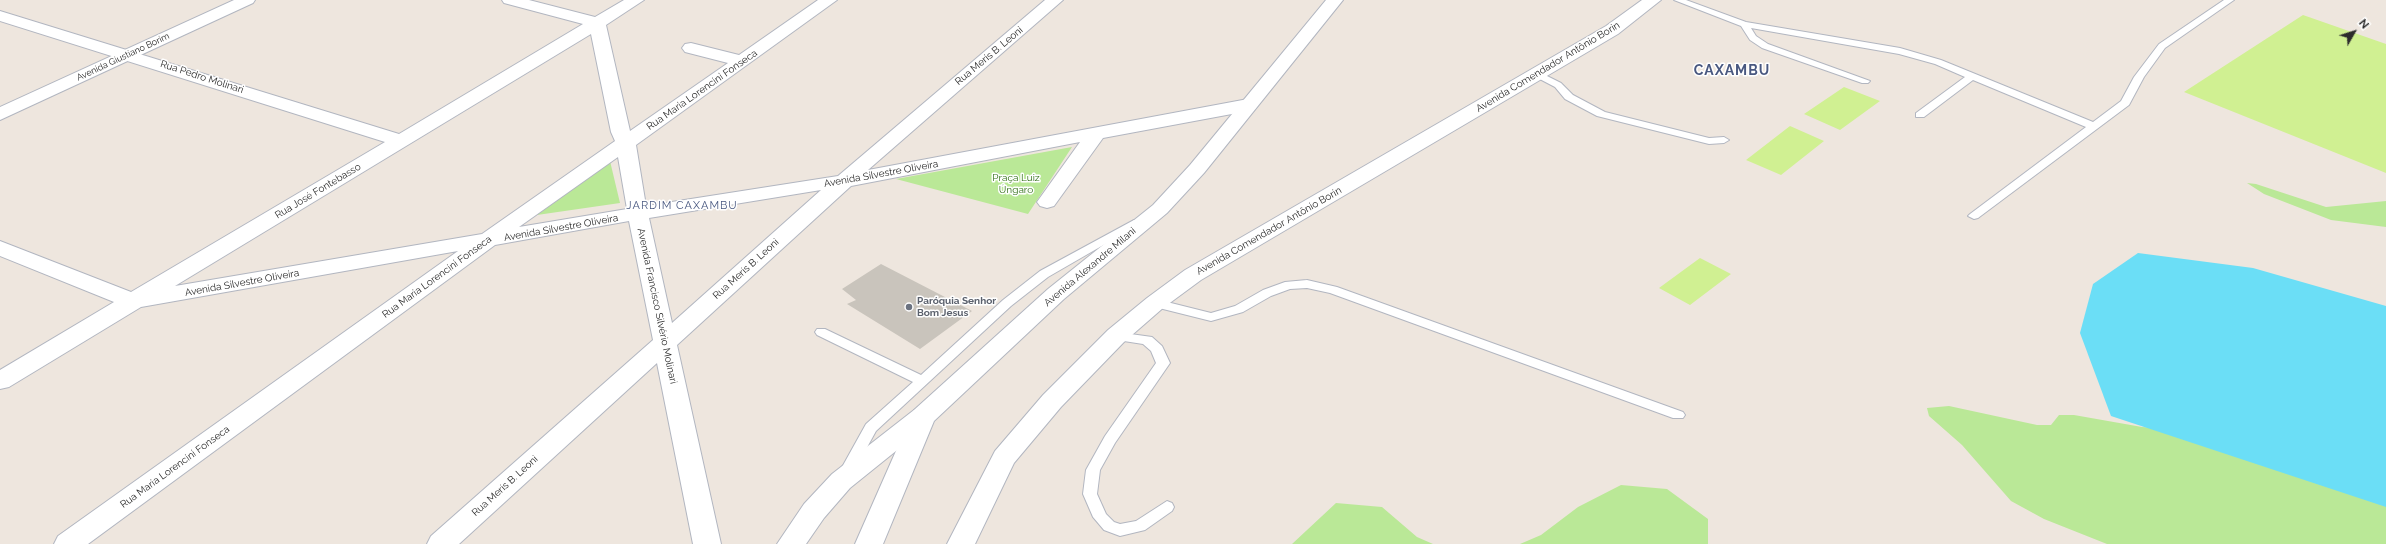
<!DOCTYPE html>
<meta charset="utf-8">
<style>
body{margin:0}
#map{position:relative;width:2386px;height:544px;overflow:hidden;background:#eee6de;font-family:Raleway,sans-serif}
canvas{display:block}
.north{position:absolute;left:2334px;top:12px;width:40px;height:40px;-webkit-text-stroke:3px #fff;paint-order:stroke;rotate:51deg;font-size:11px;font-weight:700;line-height:16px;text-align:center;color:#2c2c2c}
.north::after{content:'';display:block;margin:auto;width:14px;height:18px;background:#2c2c2c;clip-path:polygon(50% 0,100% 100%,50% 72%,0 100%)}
</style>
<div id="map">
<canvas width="2386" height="544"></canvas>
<div class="north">N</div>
</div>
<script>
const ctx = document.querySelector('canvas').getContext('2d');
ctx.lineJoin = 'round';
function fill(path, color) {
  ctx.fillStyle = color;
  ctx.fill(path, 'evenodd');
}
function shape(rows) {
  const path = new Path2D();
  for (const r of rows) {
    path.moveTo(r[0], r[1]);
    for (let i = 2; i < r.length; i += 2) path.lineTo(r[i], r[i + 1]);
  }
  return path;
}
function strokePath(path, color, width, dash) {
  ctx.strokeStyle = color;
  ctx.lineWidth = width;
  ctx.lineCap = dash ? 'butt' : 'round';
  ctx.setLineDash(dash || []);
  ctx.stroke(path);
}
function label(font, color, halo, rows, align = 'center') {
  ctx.font = font + ' Raleway,sans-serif';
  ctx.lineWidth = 3;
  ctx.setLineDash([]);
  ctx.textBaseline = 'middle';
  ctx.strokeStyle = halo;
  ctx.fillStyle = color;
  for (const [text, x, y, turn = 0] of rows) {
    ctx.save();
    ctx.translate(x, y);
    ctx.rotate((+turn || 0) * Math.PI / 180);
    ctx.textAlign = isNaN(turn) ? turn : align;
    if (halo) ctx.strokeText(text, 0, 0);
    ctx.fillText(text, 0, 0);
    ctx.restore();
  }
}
const green = shape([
 [1072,147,1028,214,896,179],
 [610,161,620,203,537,215],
 [2247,183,2256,184,2326,207,2386,201,2386,227,2331,220,2264,194],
 [1949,406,2037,425,2051,425,2059,415,2074,415,2142,427,2206,431,2386,491,2386,544,2107,544,2044,519,2011,501,1962,445,1929,416,1927,408],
 [1621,485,1667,489,1708,519,1708,544,1520,544,1541,535,1578,507],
 [1336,503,1382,507,1417,537,1433,544,1292,544]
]);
const pitch = shape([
 [2303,15,2386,44,2386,173,2184,92],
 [1844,87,1880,101,1840,130,1804,114],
 [1790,126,1824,141,1781,175,1746,160],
 [1700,258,1731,274,1690,305,1659,288]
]);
const water = shape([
 [2138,253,2253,268,2386,306,2386,507,2111,416,2080,333,2093,284]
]);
const building = shape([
 [881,264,972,311,920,349,847,304,856,300,842,289]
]);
const service = shape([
 [1674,0,1686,0,1746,22,1900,48,1941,60,2093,122,2121,101,2134,77,2159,44,2224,0,2234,0,2165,48,2144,77,2129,105,1978,218,1974,219,1968,216,1970,214,2086,127,1973,80,1924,117,1916,117,1916,113,1965,77,1935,64,1899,54,1751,28,1756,36,1768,44,1870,81,1868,83,1862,83,1762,48,1750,40,1741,26,1674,0],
 [1537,71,1561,83,1573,95,1605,112,1709,138,1724,137,1729,140,1724,143,1709,144,1597,116,1565,99,1555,87,1534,76,1532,74,1537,71],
 [1134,220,1138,221,1140,223,1138,225,1048,277,1011,306,876,431,853,473,848,474,843,473,841,469,866,424,913,382,817,335,815,332,817,329,825,329,921,375,1003,300,1040,271,1134,220],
 [1307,280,1337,287,1683,412,1685,415,1683,418,1673,418,1330,293,1307,288,1290,289,1271,296,1243,312,1211,321,1151,306,1149,303,1155,299,1211,313,1235,306,1263,290,1285,282,1307,280],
 [1116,332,1152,337,1162,346,1170,363,1115,443,1100,470,1097,494,1106,514,1114,522,1120,524,1136,521,1167,501,1172,503,1174,507,1172,511,1145,530,1120,536,1104,530,1093,517,1083,494,1086,470,1105,436,1156,363,1151,351,1143,344,1111,339,1110,336,1111,333,1116,332]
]);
const minor = shape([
 [502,0,529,0,595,17,624,0,644,0,606,25,630,131,728,63,685,52,682,48,685,44,691,43,739,55,818,0,837,0,636,145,646,206,838,176,1045,0,1063,0,868,170,1248,99,1255,101,1257,105,1255,109,1248,111,1103,138,1054,206,1047,208,1040,206,1037,202,1080,142,851,186,677,345,721,544,693,544,657,363,459,544,427,544,431,536,653,340,629,221,495,245,88,544,54,544,58,536,458,251,141,307,9,387,0,389,0,370,114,302,0,256,0,241,131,292,385,142,0,21,0,11,399,134,583,24,504,3,502,0],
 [591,34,611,132,615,141,482,234,175,286,591,34],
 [618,157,627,209,519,227,618,157],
 [821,190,672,323,649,218,821,190],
 [923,407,932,410,936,416,932,422,850,488,824,518,806,544,777,544,804,504,832,474,914,410,923,407]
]);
const tertiary = shape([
 [1326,0,1343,0,1204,173,1167,213,1064,299,934,421,883,544,855,544,914,410,1048,289,1153,205,1190,165,1326,0]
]);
const secondary = shape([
 [234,0,255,0,253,3,0,120,0,107,234,0],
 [1642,0,1661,0,1618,34,1201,280,1163,308,1124,342,1061,407,1014,463,975,544,947,544,995,451,1043,395,1108,330,1147,298,1185,270,1606,26,1642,0]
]);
const markers = [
 [909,307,4,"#6b7280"]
];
const farStreetnames = [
 ["Avenida Giustiano Borim",123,57,-25]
];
const streetNames = [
 ["Rua Meris B. Leoni",989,56,-40],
 ["Avenida Comendador Antônio Borin",1548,67,-31],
 ["Rua Pedro Molinari",202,77,18],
 ["Rua Maria Lorencini Fonseca",702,90,-35],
 ["Avenida Silvestre Oliveira",881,174,-10],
 ["Rua José Fontebasso",318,191,-31],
 ["Avenida Silvestre Oliveira",561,228,-10],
 ["Avenida Comendador Antônio Borin",1269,231,-30],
 ["Avenida Alexandre Milani",1090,267,-40],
 ["Rua Meris B. Leoni",746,269,-42],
 ["Rua Maria Lorencini Fonseca",437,277,-36],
 ["Avenida Silvestre Oliveira",242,283,-10],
 ["Avenida Francisco Silvério Molinari",657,306,78],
 ["Rua Maria Lorencini Fonseca",175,467,-36],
 ["Rua Meris B. Leoni",505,486,-42]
];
const parkNames = [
 ["Praça Luiz",1016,178],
 ["Úngaro",1016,190]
];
const worshipNames = [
 ["Paróquia Senhor",917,301],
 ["Bom Jesus",917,313]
];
const neighbourhoodNames = [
 ["JARDIM CAXAMBU",682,206]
];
const districtNames = [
 ["CAXAMBU",1732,71]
];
fill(green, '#bae897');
fill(pitch, '#d0f092');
fill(water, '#6bdef6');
fill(building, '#c9c4bc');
strokePath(service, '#b2b6c0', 2);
strokePath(minor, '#b2b6c0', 2);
strokePath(tertiary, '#b2b6c0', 2);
strokePath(secondary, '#b2b6c0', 2);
fill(service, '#fff');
fill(minor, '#fff');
fill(tertiary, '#fff');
fill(secondary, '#fff');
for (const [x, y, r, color] of markers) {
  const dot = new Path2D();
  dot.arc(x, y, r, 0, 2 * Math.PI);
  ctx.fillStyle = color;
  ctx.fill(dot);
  strokePath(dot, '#fff', 1.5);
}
label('9px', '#2c2c2c', '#fff', farStreetnames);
label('10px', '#2c2c2c', '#fff', streetNames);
label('10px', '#306f16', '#fff', parkNames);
label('bold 10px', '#5b616d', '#fff', worshipNames, 'left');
ctx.letterSpacing = '1px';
label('11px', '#495880', '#fff', neighbourhoodNames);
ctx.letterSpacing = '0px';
ctx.letterSpacing = '1px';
label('bold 14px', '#495880', '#fff', districtNames);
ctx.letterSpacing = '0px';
</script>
